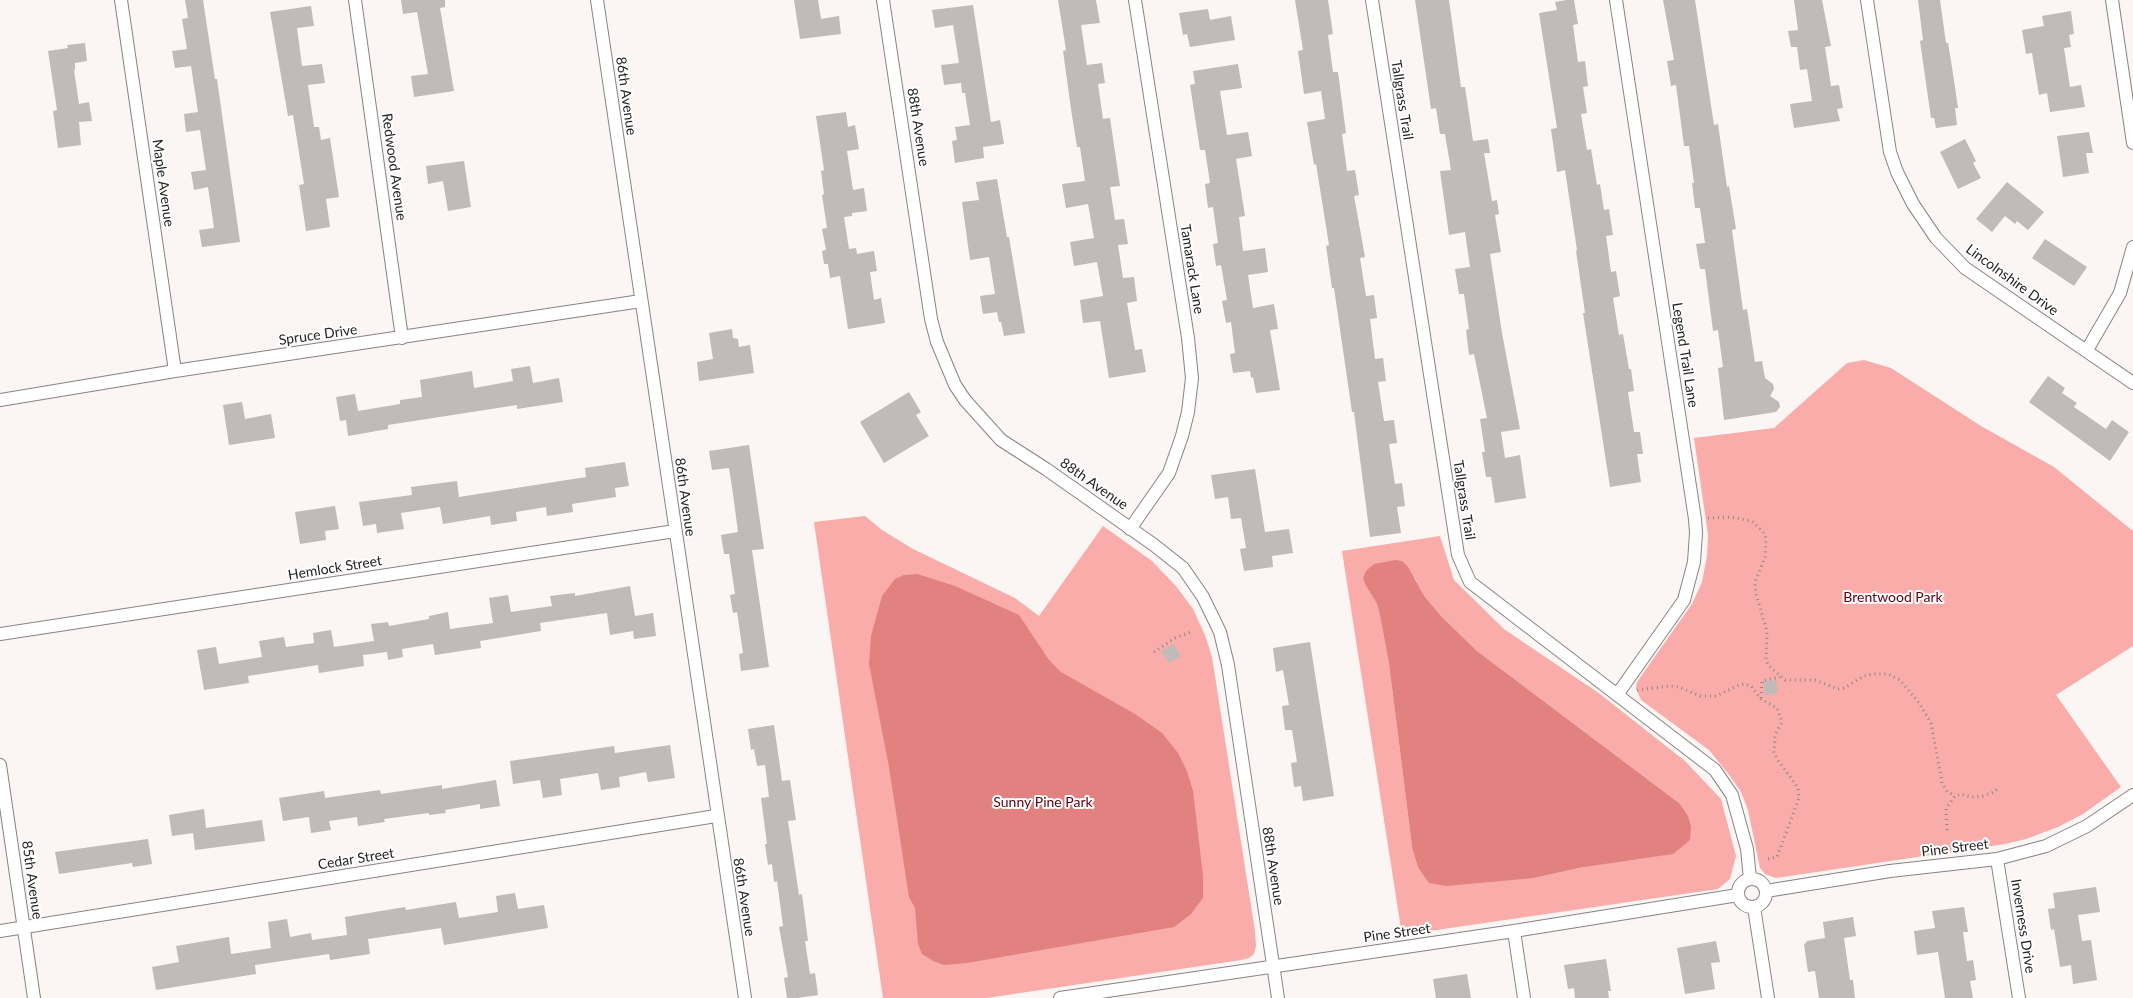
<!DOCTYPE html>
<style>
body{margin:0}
canvas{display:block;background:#fbf5f4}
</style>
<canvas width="2133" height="998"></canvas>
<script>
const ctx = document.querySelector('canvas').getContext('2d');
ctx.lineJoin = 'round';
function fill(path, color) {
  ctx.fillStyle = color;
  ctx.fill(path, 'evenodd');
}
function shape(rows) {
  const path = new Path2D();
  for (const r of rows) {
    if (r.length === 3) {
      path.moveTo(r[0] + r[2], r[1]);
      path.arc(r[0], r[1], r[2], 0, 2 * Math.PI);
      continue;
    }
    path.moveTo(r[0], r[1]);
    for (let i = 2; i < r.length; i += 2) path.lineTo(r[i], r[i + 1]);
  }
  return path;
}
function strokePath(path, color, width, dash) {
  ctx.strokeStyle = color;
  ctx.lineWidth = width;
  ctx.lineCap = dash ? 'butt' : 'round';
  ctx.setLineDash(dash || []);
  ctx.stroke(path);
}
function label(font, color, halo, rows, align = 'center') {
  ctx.font = font + ' Lato,sans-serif';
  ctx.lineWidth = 4;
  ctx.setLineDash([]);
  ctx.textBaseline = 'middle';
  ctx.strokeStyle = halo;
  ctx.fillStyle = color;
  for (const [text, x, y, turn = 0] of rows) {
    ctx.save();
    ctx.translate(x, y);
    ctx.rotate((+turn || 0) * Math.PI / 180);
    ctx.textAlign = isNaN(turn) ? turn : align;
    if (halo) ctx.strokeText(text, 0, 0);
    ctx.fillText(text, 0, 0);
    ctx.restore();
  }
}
const green = shape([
 [1864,360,1891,368,1981,426,2054,467,2133,531,2133,646,2056,695,2121,787,2083,814,2058,827,2026,839,2005,844,1776,878,1765,874,1760,868,1748,810,1741,792,1730,776,1709,750,1641,700,1636,688,1637,682,1692,604,1702,582,1707,556,1708,535,1694,438,1774,428,1847,363],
 [865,516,882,530,913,549,1015,598,1039,616,1103,526,1152,561,1176,586,1193,609,1205,635,1212,657,1255,931,1256,946,1254,954,1249,958,1241,960,987,998,883,998,814,522],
 [1440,536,1454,580,1504,629,1600,694,1685,761,1721,799,1736,856,1730,879,1718,889,1402,935,1342,551],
 [1414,577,1425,597,1442,617,1477,651,1679,803,1584,867,1534,878,1412,847,1389,664,1380,616,1377,604,1366,586]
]);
const water = shape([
 [1395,560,1402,561,1408,567,1425,597,1442,617,1477,651,1679,803,1688,816,1691,827,1690,840,1673,854,1584,867,1534,878,1446,886,1429,883,1418,867,1412,847,1389,664,1380,616,1377,604,1366,586,1363,578,1366,571,1374,564],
 [917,574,955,586,1019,615,1049,660,1061,672,1135,714,1162,733,1178,753,1187,771,1193,791,1203,876,1203,898,1191,914,1174,927,967,963,944,965,933,961,922,954,918,944,915,908,909,897,889,767,869,664,871,636,882,596,895,579,904,575]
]);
const building = shape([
 [185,0,203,0,215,79,217,79,240,242,202,247,199,230,214,228,208,187,194,190,191,172,206,170,200,130,186,132,184,114,198,112,191,66,175,68,172,51,187,49,182,19,188,18],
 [401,0,445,0,445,7,440,8,454,91,414,97,411,76,428,74,417,12,403,14],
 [794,0,818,0,821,19,839,16,841,34,800,39],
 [1058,0,1096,0,1100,23,1081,25,1087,65,1102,63,1105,83,1098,84,1103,119,1110,118,1120,186,1110,187,1115,220,1124,219,1128,244,1118,245,1123,278,1134,277,1137,301,1127,303,1135,350,1142,349,1146,372,1109,378,1100,321,1083,323,1080,300,1103,296,1097,262,1074,266,1070,242,1094,238,1088,204,1066,208,1062,184,1085,181,1080,147,1077,147,1071,109,1063,51,1066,50],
 [1295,0,1328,0,1333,34,1328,35,1333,72,1338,72,1346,133,1342,134,1347,171,1355,170,1359,195,1354,196,1365,257,1360,258,1366,296,1374,295,1377,318,1370,319,1375,359,1383,358,1386,381,1378,382,1384,421,1394,420,1397,443,1389,444,1395,484,1402,483,1405,506,1397,507,1401,533,1370,537,1354,412,1352,412,1334,288,1332,288,1326,246,1329,245,1316,164,1314,165,1307,122,1325,119,1321,91,1304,94,1298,51,1303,50],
 [1415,0,1449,0,1461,87,1465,87,1473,141,1488,139,1490,153,1484,153,1492,201,1497,200,1499,214,1495,215,1501,252,1490,254,1502,333,1520,429,1501,432,1505,458,1520,455,1526,498,1495,503,1491,477,1486,477,1482,452,1485,452,1480,419,1487,418,1474,354,1469,355,1466,330,1469,329,1464,294,1459,294,1455,269,1470,267,1465,232,1449,235,1440,171,1451,170,1445,134,1440,134,1436,108,1431,109],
 [1566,0,1574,0,1578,24,1573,25,1578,62,1585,61,1588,86,1583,87,1587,113,1581,114,1587,150,1591,149,1597,185,1600,184,1604,210,1609,209,1613,235,1606,236,1611,272,1616,271,1620,296,1613,298,1619,335,1623,334,1629,369,1631,369,1634,391,1628,392,1634,432,1640,432,1643,454,1637,454,1641,482,1610,487,1583,313,1585,313,1576,251,1577,250,1565,170,1557,172,1551,129,1557,128,1539,13,1557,10,1555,2],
 [1663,0,1695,0,1714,125,1718,124,1727,187,1729,186,1736,229,1732,230,1743,310,1747,309,1755,362,1762,361,1765,378,1773,384,1774,389,1770,396,1779,402,1780,407,1776,412,1724,420,1718,368,1723,367,1718,330,1713,331,1705,269,1700,269,1696,244,1705,243,1700,208,1695,208,1692,183,1694,183,1689,146,1684,146,1676,85,1671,86,1667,61,1674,60],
 [1794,0,1822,0,1831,46,1825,47,1831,86,1839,85,1843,108,1837,109,1840,121,1794,128,1790,104,1812,101,1807,69,1800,70,1797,47,1791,47,1788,31,1798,30],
 [1918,0,1940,0,1946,43,1948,43,1952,67,1958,108,1955,108,1957,125,1936,128,1934,118,1931,118,1920,41,1923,40],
 [973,5,991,122,1000,120,1004,144,983,147,984,158,955,163,952,141,957,140,955,127,970,125,965,93,962,93,961,83,944,85,941,65,959,63,953,25,935,28,932,10],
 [311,6,314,26,297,28,302,66,322,64,325,83,308,85,314,127,319,127,321,140,330,138,339,197,326,199,330,227,306,231,299,185,304,184,293,115,288,116,270,12],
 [1208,9,1210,20,1231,16,1235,40,1190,47,1187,34,1183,35,1179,13],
 [2071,11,2074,34,2069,35,2071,47,2064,48,2070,87,2081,85,2085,107,2050,112,2047,93,2039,95,2032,53,2026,54,2022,30,2044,26,2042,16],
 [85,43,87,61,75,63,75,70,74,70,79,104,89,102,92,121,79,122,81,145,58,148,53,111,57,110,48,51,68,48,67,45],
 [1238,64,1242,88,1220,91,1227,135,1248,132,1252,156,1236,159,1245,216,1239,217,1243,251,1265,248,1268,272,1248,275,1253,308,1274,304,1278,329,1270,330,1280,390,1256,393,1253,377,1251,378,1250,371,1233,373,1230,354,1235,353,1231,322,1226,323,1222,301,1227,300,1221,265,1216,266,1213,244,1218,243,1213,207,1208,208,1205,184,1210,183,1205,150,1200,150,1190,85,1195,84,1193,71],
 [846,112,848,127,855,125,859,149,847,151,853,190,864,188,867,211,852,213,852,216,844,217,849,249,856,248,857,254,874,251,877,271,870,272,874,300,881,298,885,323,848,329,840,276,830,278,828,264,824,264,822,251,826,250,822,229,827,228,822,195,824,194,821,171,824,170,816,116],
 [2089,132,2093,153,2086,153,2089,173,2063,177,2057,136],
 [1965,139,1976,161,1973,163,1981,178,1958,189,1940,152],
 [464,161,471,207,448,211,443,181,428,184,426,166],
 [997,179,1007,237,1009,237,1025,333,1004,336,1001,322,999,322,997,312,983,314,980,296,995,294,989,257,970,260,962,202,979,200,976,182],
 [2007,182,2044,212,2028,230,2017,221,2015,224,2005,216,1992,232,1976,219],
 [2045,239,2087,267,2074,286,2032,258],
 [732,329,733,338,738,339,739,347,750,345,754,373,699,381,697,362,713,359,709,333],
 [530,366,533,383,559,378,563,402,517,409,517,405,388,425,388,429,348,436,346,420,340,421,336,397,355,394,358,411,400,404,400,400,422,397,420,380,472,371,474,388,513,381,511,369],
 [2048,376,2065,388,2062,393,2077,403,2074,407,2106,429,2112,420,2129,432,2110,461,2029,402],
 [909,392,921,412,916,415,929,436,884,463,860,422],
 [242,402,245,419,271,414,275,438,229,445,223,405],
 [749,445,764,549,752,550,769,667,741,671,739,654,743,653,737,612,733,613,730,595,735,594,729,554,724,554,721,535,738,532,733,494,729,468,712,470,709,451],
 [625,462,629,486,615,488,616,497,572,504,573,512,547,516,546,507,516,512,517,521,491,525,490,516,443,524,440,507,401,513,404,529,377,533,376,524,363,526,359,502,412,495,411,487,457,481,459,497,586,477,585,468],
 [1255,469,1265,532,1289,529,1293,553,1272,556,1273,567,1244,571,1240,549,1246,548,1241,518,1231,519,1228,497,1215,499,1211,475],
 [335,506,339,529,325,531,326,540,300,544,295,512],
 [630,586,635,616,653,613,656,636,634,639,633,631,610,635,607,613,540,623,541,631,480,641,481,648,435,655,433,644,402,649,403,657,388,660,387,652,363,655,364,666,319,673,318,665,248,676,249,683,204,690,197,650,216,647,219,664,262,657,259,641,284,637,286,647,314,643,313,633,331,630,334,647,374,641,371,624,388,622,389,626,429,619,429,616,448,612,450,629,493,623,489,598,508,595,511,612,552,606,550,596,575,593,575,596],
 [1310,642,1334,796,1303,801,1301,786,1294,787,1291,763,1297,762,1292,730,1285,730,1282,706,1289,705,1283,670,1276,672,1273,648],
 [1174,644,1181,656,1169,663,1161,651],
 [1776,680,1778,693,1765,695,1763,681],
 [774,725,782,781,790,780,796,820,788,821,799,895,802,894,808,941,805,941,810,974,815,973,818,995,797,998,787,998,784,978,788,977,779,927,783,926,777,881,774,882,772,864,768,865,765,844,767,844,761,798,769,797,765,765,757,766,754,749,751,750,748,729],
 [670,745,675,778,648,782,646,772,619,777,620,787,601,790,598,773,560,779,562,795,543,798,540,780,513,784,510,761,614,746,615,753],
 [496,780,500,806,480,809,480,804,445,810,446,813,429,815,429,813,384,819,385,822,358,826,357,817,329,821,331,830,311,833,309,817,283,821,279,798,324,791,325,798,380,790,381,794,442,785,442,789],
 [204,809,206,828,262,820,265,841,195,850,193,833,172,836,169,815],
 [148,839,152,864,133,867,132,863,59,874,55,852],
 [2096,887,2100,912,2078,915,2082,941,2091,940,2097,980,2073,984,2071,965,2060,967,2054,929,2051,930,2048,909,2055,908,2053,893],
 [515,893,518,909,544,905,548,928,444,945,441,928,368,939,370,954,330,960,329,954,255,965,256,974,156,990,152,967,179,962,176,946,229,937,231,954,271,948,268,922,287,919,290,937,311,933,312,940,347,935,345,917,405,907,406,910,456,902,459,918,498,912,496,896],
 [1964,907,1968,932,1963,932,1967,961,1973,960,1976,980,1970,981,1973,998,1945,998,1938,952,1917,955,1914,931,1935,928,1932,911],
 [1853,917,1856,936,1844,938,1850,980,1853,980,1855,998,1819,998,1815,971,1808,972,1804,945,1807,941,1825,938,1823,922],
 [1716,941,1720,962,1711,963,1715,989,1685,994,1677,948],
 [1606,959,1611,991,1608,991,1609,998,1575,998,1574,988,1568,989,1564,965],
 [1467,974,1471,998,1436,998,1433,979]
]);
const path = shape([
 [1708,518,1730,517,1752,521,1763,532,1766,538,1765,557,1755,582,1756,594,1767,631,1766,660,1769,666,1785,680,1815,680,1838,689,1844,688,1864,676,1875,674,1888,674,1900,680,1919,703,1931,723,1942,783,1947,791,1955,796],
 [1154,652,1175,638,1191,632],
 [1637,690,1669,686,1679,687,1700,696,1716,696,1739,685,1745,684,1751,686,1761,699,1777,708,1782,722,1775,735,1774,752,1777,759,1798,788,1799,798,1777,857,1767,859],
 [1761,698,1762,681,1780,677],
 [1947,830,1946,809,1955,796,1961,794,1971,797,1983,796,1994,792,1999,787]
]);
const street = shape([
 [121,0,175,371],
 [355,0,402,338],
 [597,0,745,998],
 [883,0,931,319,937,342,955,385,965,400,1001,440,1046,469,1154,545,1183,568,1203,597,1220,632,1228,665,1278,998],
 [1372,0,1458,555,1470,582,1715,770,1732,795,1747,849,1750,879],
 [1616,0,1695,519,1696,533,1694,562,1684,600,1617,695],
 [1867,0,1890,152,1897,172,1913,204,1936,238,1965,268,2133,383],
 [2112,0,2133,143],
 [2087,350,2120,293,2133,247],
 [0,400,175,371,641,301],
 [1130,529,1169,473,1182,436,1188,412,1192,378,1188,338,1135,0],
 [0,634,675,531],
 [0,765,34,998],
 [1997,859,2019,998],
 [1752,893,14],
 [1766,891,1890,871,1997,859,2046,846,2087,826,2133,795],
 [1754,907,1768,998],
 [0,931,716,816],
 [1514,931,1524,998],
 [1060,998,1514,931,1738,895]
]);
const streetNames = [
 ["86th Avenue",626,96,82],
 ["Tallgrass Trail",1402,100,81],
 ["88th Avenue",918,127,81],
 ["Redwood Avenue",394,167,82],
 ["Maple Avenue",163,183,82],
 ["Tamarack Lane",1192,269,81],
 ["Lincolnshire Drive",2012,280,36],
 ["Spruce Drive",318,335,-8],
 ["Legend Trail Lane",1685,355,81],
 ["88th Avenue",1094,484,35],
 ["86th Avenue",685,497,82],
 ["Tallgrass Trail",1464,500,81],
 ["Hemlock Street",335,568,-9],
 ["Pine Street",1955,848,-7],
 ["Cedar Street",356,859,-9],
 ["88th Avenue",1273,866,81],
 ["85th Avenue",32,880,82],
 ["86th Avenue",744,897,81],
 ["Inverness Drive",2023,926,81],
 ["Pine Street",1397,933,-8]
];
const parkNames = [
 ["Brentwood Park",1893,597],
 ["Sunny Pine Park",1043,802]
];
fill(green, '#f9aca9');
fill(water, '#e18280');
fill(building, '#c0bab9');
strokePath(street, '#888382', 14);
strokePath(path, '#8c8888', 3, [1, 4]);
strokePath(street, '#fff', 12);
label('14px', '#242222', '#fff', streetNames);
label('14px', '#5b0210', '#fff', parkNames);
</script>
